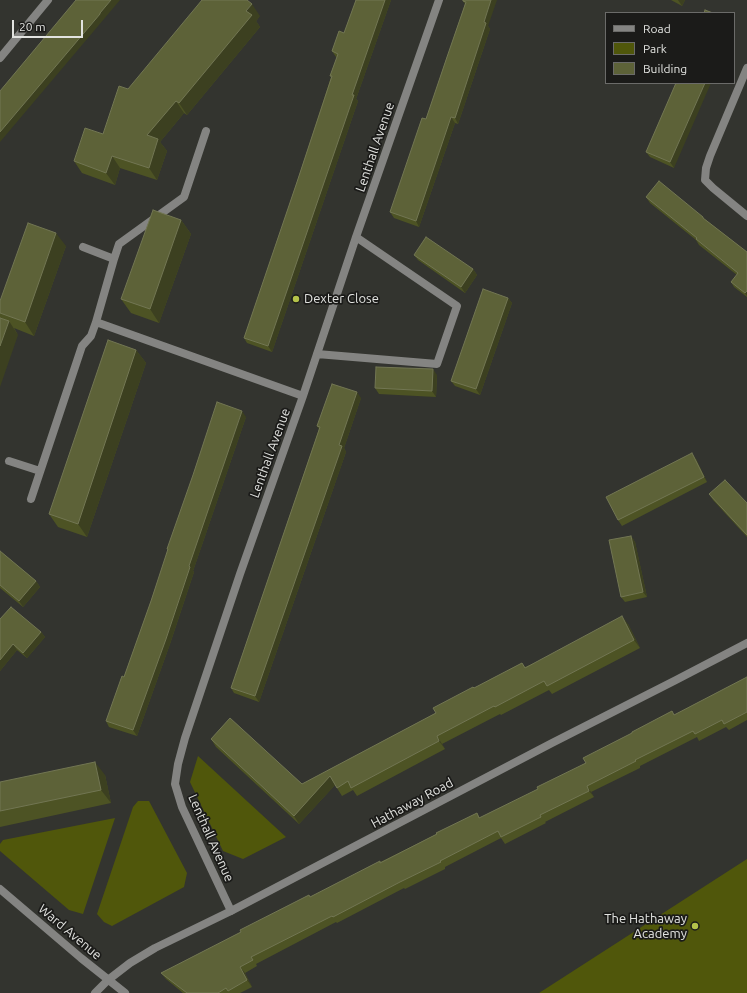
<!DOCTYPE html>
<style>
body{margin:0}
#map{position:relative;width:747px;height:993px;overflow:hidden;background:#33342f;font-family:Ubuntu,sans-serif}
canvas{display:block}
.legend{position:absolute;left:605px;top:12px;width:130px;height:72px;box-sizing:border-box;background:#1b1b19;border:1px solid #6b6b69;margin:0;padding:5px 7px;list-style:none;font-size:12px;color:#e2e3e0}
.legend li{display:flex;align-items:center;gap:8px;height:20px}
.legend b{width:20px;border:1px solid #6b6b69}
.scale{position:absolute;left:12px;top:20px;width:71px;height:18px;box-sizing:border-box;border:2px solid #e2e3e0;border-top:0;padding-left:5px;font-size:12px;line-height:14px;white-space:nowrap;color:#e2e3e0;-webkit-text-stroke:3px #1b1b19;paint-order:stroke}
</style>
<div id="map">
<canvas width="747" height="993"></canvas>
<ul class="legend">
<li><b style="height:5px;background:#848482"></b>Road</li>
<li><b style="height:11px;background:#50570b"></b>Park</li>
<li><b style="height:11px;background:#5d6238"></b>Building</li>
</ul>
<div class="scale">20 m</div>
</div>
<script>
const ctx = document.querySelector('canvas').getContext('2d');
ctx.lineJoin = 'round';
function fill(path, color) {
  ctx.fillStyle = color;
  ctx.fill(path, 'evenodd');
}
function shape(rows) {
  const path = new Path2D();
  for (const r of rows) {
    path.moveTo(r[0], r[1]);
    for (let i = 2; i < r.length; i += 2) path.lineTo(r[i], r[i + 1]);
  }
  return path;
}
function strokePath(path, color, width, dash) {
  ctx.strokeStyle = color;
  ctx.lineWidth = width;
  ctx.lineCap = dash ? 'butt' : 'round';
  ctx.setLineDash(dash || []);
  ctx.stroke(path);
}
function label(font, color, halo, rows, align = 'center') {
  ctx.font = font + ' Ubuntu,sans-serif';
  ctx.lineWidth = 3.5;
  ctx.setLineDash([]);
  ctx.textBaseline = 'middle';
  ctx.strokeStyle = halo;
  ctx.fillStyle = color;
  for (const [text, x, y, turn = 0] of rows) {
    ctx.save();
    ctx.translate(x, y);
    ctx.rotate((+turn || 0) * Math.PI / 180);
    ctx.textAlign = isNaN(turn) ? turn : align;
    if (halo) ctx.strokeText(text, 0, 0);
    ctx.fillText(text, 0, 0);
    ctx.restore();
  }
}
const green = shape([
 [198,756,286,837,243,859,223,851,190,782],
 [138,801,149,801,187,873,184,887,112,926,104,922,97,914,133,807],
 [115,818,83,914,69,910,0,851,0,844,3,840],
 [747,859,747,993,539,993]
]);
const minor = shape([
 [0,58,48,0],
 [747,68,710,156,706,168,705,180,713,188,747,216],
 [206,131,184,197,119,244,114,259,96,322,303,396],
 [83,247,114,259],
 [317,354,437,364,457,306,356,237],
 [9,461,40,471],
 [31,499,82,346,91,336,96,322],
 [0,889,81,958,125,993],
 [231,911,182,807,175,784,178,764,185,738,240,574,303,396,356,237,439,0]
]);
const tertiary = shape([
 [95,993,108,980,130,963,155,948,231,911,552,743,676,680,747,643]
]);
const wall = shape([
 [356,0,391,0,356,99,358,101,272,352,247,343,244,338,297,182,331,77,330,76,337,57,336,57,332,51,344,33],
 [463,0,488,26,490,29,458,124,455,123,419,227,394,218,390,212,426,119,447,57,465,4,463,1],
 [671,0,685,0,682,6],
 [260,16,256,21,260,27,187,115,184,113,160,142,167,151,157,180,120,168,115,185,82,173,74,161,103,134],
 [676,83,674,168,650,157,646,152],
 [646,197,706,220,747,252,747,297,734,287,731,282,737,275,699,245,696,240,650,203],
 [181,220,191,234,159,323,131,313,121,299],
 [66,246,34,336,14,328,18,335,0,318,0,301],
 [414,255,473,269,477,275,465,293,418,260],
 [508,298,512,303,480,395,455,386,451,381],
 [136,350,146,363,87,537,58,527,49,514],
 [437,375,436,397,379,394,375,388],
 [361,398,344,448,346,452,259,702,234,693,231,688,319,429,317,426],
 [246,417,193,571,194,572,170,644,137,736,109,727,106,721,124,677,151,601,168,550,167,549],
 [696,459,707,482,622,526,618,520],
 [709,494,747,503,747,537,713,500],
 [631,536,635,542,647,597,625,602,621,597],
 [0,551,36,581,40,587,23,607,0,588],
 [0,619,41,632,45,637,27,658,17,650,0,671],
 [628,624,640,648,552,694,549,690,501,715,500,714,442,744,445,749,357,796,353,790,342,796,335,785,299,824,216,747,211,739,302,784,436,713,474,688,522,663,525,667],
 [747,677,747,720,729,730,726,727,699,741,697,737,640,766,640,768,591,792,594,797,545,822,546,823,505,844,501,838,445,867,445,869,405,889,404,888,337,923,336,922,256,964,257,966,245,973,252,987,240,993,183,993,166,979,161,973,310,897,437,834,477,813,480,818,538,789,586,763,632,733,672,711,674,715],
 [105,775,111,803,0,827,0,782]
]);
const shadedWall = shape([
 [111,0,120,0,104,19,0,142,0,132],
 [385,0,391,0,356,99,358,101,272,352,268,346,370,42],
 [491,0,497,0,488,26,490,29,458,124,455,118,484,22],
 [678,0,685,0,682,6],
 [252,4,260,16,256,21,260,27,187,115,179,103],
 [705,83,711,83,674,168,670,162],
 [176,101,184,113,160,142,167,151,157,180,149,168,147,135],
 [451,117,455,123,419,227,416,221],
 [112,156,120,168,115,185,106,173],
 [181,220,191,234,159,323,150,309],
 [56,233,66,246,34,336,25,322],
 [473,269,477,275,465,293,461,287],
 [747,291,747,296,745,293],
 [508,298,512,303,480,395,476,389],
 [9,321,18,335,0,387,0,346],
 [136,350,146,363,87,537,78,524],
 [433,369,437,375,436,397,432,391],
 [357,392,361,398,344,448,346,452,259,702,255,696,339,445],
 [242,411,246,417,193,571,194,572,170,644,137,736,133,730,189,566],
 [692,453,696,459,707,482,704,477],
 [631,536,635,542,647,597,643,592],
 [36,581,40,587,23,607,19,601],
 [622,616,628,624,640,648,634,640],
 [41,632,45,637,27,658,23,653],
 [13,644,17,650,0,671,0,660],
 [437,736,442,744,445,749,439,741],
 [95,762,105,775,111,803,101,790],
 [330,776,336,784,299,824,294,816],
 [587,786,591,792,594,797,589,791],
 [240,967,245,973,252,987,247,980]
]);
const building = shape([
 [76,0,111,0,100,13,100,14,0,132,0,91,76,0],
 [202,0,247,0,252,4,246,11,252,15,179,103,176,101,147,135,158,139,149,168,112,156,106,173,74,161,85,128,103,134,119,86,128,89,202,0],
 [356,0,385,0,352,95,354,95,268,346,244,338,297,182,332,76,330,76,338,54,332,51,339,31,344,33,356,0],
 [463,0,491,0,484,22,486,23,455,118,451,117,416,221,390,212,422,118,426,119,447,57,466,2,463,1,463,0],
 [705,10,713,13,704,13,705,10],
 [676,83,705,83,670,162,646,152,676,83],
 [659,181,703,217,703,218,747,252,747,291,745,293,731,282,738,273,696,239,697,238,646,197,659,181],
 [153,210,181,220,150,309,121,299,153,210],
 [28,223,56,233,25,322,0,313,0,301,28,223],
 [426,237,473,269,461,287,414,255,426,237],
 [483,289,508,298,476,389,451,381,483,289],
 [0,318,9,321,0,346,0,318],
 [108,340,136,350,78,524,49,514,108,340],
 [376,367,433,369,432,391,375,388,376,367],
 [332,384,357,392,339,445,342,446,255,696,231,688,320,427,317,426,332,384],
 [217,402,242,411,189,566,190,567,166,639,133,730,106,721,122,676,124,677,151,601,168,549,167,549,193,475,217,402],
 [692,453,704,477,618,520,606,497,692,453],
 [725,480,747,503,747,535,709,494,725,480],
 [631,536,643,592,621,597,609,540,631,536],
 [0,551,36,581,19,601,0,585,0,551],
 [11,607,41,632,23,653,13,644,0,660,0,619,11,607],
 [622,616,634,640,547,686,544,681,495,707,494,706,437,736,439,741,351,788,348,781,337,788,330,776,294,816,211,739,230,718,302,784,436,713,433,708,473,687,474,688,522,663,525,668,622,616],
 [747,677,747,712,724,724,722,720,695,734,693,731,635,760,636,761,587,786,589,791,540,815,541,817,501,837,498,831,440,861,441,862,400,882,333,917,332,916,251,957,253,960,240,967,247,980,228,991,226,988,218,993,187,993,161,973,241,932,240,930,309,895,310,897,380,861,380,863,437,834,436,833,477,813,479,818,538,789,537,787,586,763,583,758,632,733,632,732,672,711,674,715,747,677],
 [95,762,101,790,0,811,0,782,95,762]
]);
const markers = [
 [296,299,4,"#b4c24a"],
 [695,926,4,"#b4c24a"]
];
const streetNames = [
 ["Lenthall Avenue",375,147,-71],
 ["Lenthall Avenue",270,453,-70],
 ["Hathaway Road",412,803,-28],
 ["Lenthall Avenue",211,838,66],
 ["Ward Avenue",70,932,40]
];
const poiNames = [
 ["Dexter Close",304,299],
 ["The Hathaway",687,919,"right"],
 ["Academy",687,934,"right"]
];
fill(green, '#50570b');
strokePath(minor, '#848482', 8);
strokePath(tertiary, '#848482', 8);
fill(wall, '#4d5324');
fill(shadedWall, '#3c4020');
fill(building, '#5d6238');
strokePath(building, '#727653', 1);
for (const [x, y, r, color] of markers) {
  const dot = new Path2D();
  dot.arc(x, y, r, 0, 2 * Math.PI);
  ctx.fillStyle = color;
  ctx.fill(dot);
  strokePath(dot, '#1b1b19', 1.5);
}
label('13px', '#e2e3e0', '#1b1b19', streetNames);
label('13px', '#e2e3e0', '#1b1b19', poiNames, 'left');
</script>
